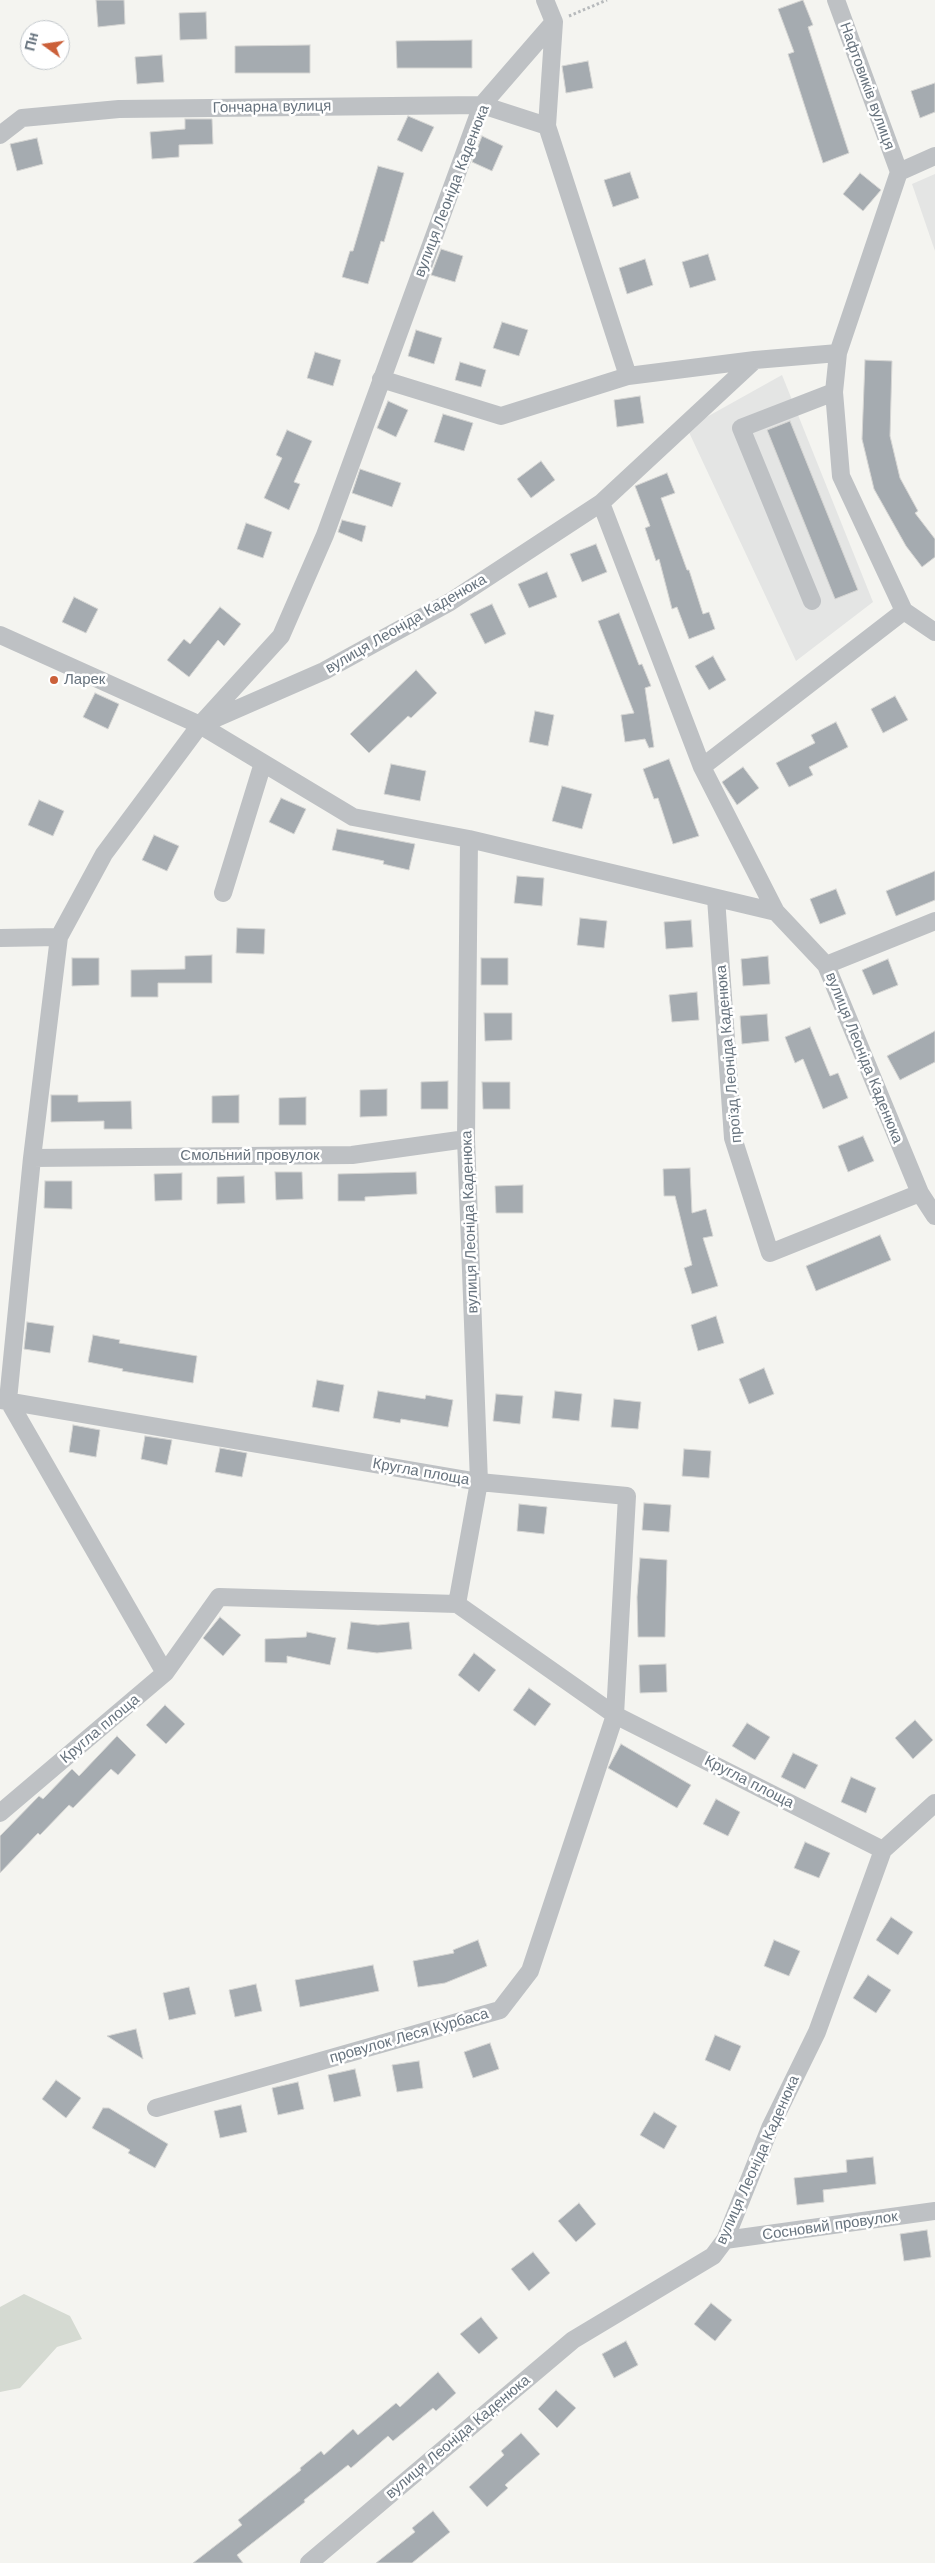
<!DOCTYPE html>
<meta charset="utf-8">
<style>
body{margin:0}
#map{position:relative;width:935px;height:2563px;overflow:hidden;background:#f4f4f0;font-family:"Work Sans",sans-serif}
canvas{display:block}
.north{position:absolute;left:20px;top:20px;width:50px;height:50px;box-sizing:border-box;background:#fff;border:1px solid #c2c7cb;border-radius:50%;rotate:284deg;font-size:14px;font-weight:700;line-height:20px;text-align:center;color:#67737e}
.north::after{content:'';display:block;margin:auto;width:18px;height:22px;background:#cb6039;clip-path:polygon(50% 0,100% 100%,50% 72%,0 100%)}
</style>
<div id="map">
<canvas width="935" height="2563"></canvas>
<div class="north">Пн</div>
</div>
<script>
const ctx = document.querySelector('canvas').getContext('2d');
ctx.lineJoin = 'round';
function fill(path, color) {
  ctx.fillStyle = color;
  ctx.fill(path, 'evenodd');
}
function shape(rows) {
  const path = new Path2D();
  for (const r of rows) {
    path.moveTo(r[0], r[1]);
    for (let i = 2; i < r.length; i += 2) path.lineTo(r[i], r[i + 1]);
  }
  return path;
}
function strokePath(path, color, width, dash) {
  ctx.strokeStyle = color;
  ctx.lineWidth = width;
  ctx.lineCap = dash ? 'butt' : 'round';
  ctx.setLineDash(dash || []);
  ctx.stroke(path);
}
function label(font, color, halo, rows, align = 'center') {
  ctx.font = font + ' "Work Sans",sans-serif';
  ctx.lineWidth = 5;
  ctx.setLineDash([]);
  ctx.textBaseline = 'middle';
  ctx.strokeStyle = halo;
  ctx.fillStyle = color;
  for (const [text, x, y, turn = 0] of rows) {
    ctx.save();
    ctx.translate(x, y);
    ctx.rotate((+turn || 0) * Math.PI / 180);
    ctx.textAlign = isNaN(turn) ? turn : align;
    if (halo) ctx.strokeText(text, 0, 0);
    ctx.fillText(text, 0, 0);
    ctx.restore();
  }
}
const built = shape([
 [935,174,935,251,912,184],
 [782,375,873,602,796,661,687,428]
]);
const green = shape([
 [24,2294,70,2316,82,2339,57,2347,20,2388,0,2392,0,2307]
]);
const building = shape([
 [96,0,124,0,125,24,98,27,96,0],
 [803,0,813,25,808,27,849,153,823,163,788,54,794,52,778,9,803,0],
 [206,12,207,39,180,40,179,13,206,12],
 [472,40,472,68,397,68,396,41,472,40],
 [310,45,310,73,235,73,235,46,310,45],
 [162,55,164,82,137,84,135,57,162,55],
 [588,61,593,88,566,93,562,66,588,61],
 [935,83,935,112,920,118,911,91,935,83],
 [408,116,434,127,422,152,397,140,408,116],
 [185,119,212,119,213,144,179,145,179,157,152,159,150,132,185,129,185,119],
 [482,136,503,146,492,171,472,162,482,136],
 [37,138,43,164,17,171,10,144,37,138],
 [378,166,404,173,384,242,381,241,368,284,342,277,350,251,353,251,378,166],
 [630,172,639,198,613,207,604,180,630,172],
 [860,173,881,190,863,211,843,194,860,173],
 [441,249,463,256,455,282,431,275,441,249],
 [708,254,716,280,690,288,682,262,708,254],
 [645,259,653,285,627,294,619,268,645,259],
 [502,322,528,330,519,356,493,348,502,322],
 [416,330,442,338,434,364,408,356,416,330],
 [315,352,341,360,333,386,307,378,315,352],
 [865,360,892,361,890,436,900,478,918,511,915,513,935,539,935,557,922,567,906,546,874,489,862,439,865,360],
 [460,362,486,370,481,387,455,380,460,362],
 [640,396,644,423,617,427,614,400,640,396],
 [388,401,408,410,396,437,377,428,388,401],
 [443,414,473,423,464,451,434,442,443,414],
 [790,421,858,590,835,599,767,430,790,421],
 [287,430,312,441,294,482,300,484,289,510,264,498,282,458,276,455,287,430],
 [541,461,555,480,531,498,517,479,541,461],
 [360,469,401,483,392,507,352,493,360,469],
 [667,473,675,493,661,498,687,570,689,570,703,614,709,612,715,629,689,639,677,607,672,609,659,559,656,561,645,528,650,526,635,486,667,473],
 [342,520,366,526,362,542,338,532,342,520],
 [246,523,272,532,263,558,237,549,246,523],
 [596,544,607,572,582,582,570,554,596,544],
 [547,572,557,597,529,608,518,584,547,572],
 [74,597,98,609,86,633,62,622,74,597],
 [492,604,506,634,485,644,470,614,492,604],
 [220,607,241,624,224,646,218,640,189,677,167,660,184,639,190,644,220,607],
 [619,613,639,665,642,664,651,686,645,688,654,747,649,748,645,739,625,742,621,715,634,713,598,621,619,613],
 [713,656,726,680,709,690,695,666,713,656],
 [416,670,437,693,411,718,408,716,369,753,350,734,416,670],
 [95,693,119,704,108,729,83,717,95,693],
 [895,696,908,720,883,733,871,709,895,696],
 [535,711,554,715,548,746,529,742,535,711],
 [836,722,848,747,809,767,813,775,789,787,776,763,815,743,811,735,836,722],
 [669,759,699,836,673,844,658,798,654,799,643,769,669,759],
 [391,764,426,771,420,801,384,794,391,764],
 [743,767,759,788,737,805,722,782,743,767],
 [562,786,592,794,582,829,552,821,562,786],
 [281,798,306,809,294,834,269,822,281,798],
 [39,800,64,811,53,836,28,825,39,800],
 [337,829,415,844,409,870,383,864,384,861,332,850,337,829],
 [154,835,179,846,167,871,142,860,154,835],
 [935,871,935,900,896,916,886,891,935,871],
 [517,876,544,878,542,906,514,903,517,876],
 [836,889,846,914,820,924,810,899,836,889],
 [580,918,607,921,604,948,577,945,580,918],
 [691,920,693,947,666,949,664,922,691,920],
 [237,928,265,929,264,954,236,953,237,928],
 [212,955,212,983,158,983,158,997,131,997,131,970,185,969,185,956,212,955],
 [768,956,770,984,743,986,741,959,768,956],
 [72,958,99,958,99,985,72,986,72,958],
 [481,958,508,958,508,985,481,985,481,958],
 [888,959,898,985,873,995,862,970,888,959],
 [697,992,699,1020,672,1022,669,995,697,992],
 [484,1013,512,1013,512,1040,485,1041,484,1013],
 [767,1014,769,1041,742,1044,740,1016,767,1014],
 [810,1027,830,1076,838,1073,848,1098,823,1109,803,1059,795,1063,785,1037,810,1027],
 [935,1031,935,1062,900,1080,887,1056,935,1031],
 [448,1081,448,1109,421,1109,421,1082,448,1081],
 [482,1082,510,1082,510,1109,483,1109,482,1082],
 [387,1089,387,1116,360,1117,360,1090,387,1089],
 [51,1095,78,1095,78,1102,131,1101,132,1129,104,1129,104,1121,51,1122,51,1095],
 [239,1095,239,1123,212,1123,212,1096,239,1095],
 [306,1097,306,1125,279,1125,279,1098,306,1097],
 [863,1136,874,1161,848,1172,838,1146,863,1136],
 [690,1168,692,1213,706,1209,713,1236,703,1238,718,1286,692,1294,684,1268,692,1265,675,1196,664,1196,663,1169,690,1168],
 [275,1172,302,1172,303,1199,276,1200,275,1172],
 [416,1172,417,1194,365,1197,365,1201,338,1201,338,1174,416,1172],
 [182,1173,182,1200,155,1201,154,1174,182,1173],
 [244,1176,245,1203,217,1204,217,1177,244,1176],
 [45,1181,72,1181,72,1209,44,1208,45,1181],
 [523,1185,523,1213,496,1213,495,1186,523,1185],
 [880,1235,891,1260,816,1291,806,1266,880,1235],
 [716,1316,724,1343,698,1351,691,1325,716,1316],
 [27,1322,54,1326,50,1353,24,1349,27,1322],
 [93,1335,120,1340,119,1343,197,1356,193,1383,122,1371,123,1369,88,1362,93,1335],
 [764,1368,774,1394,749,1404,739,1379,764,1368],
 [317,1380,344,1385,339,1412,312,1407,317,1380],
 [378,1391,425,1399,426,1395,453,1400,448,1427,401,1419,400,1423,373,1418,378,1391],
 [555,1391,582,1394,579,1421,552,1418,555,1391],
 [496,1394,523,1396,520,1424,493,1421,496,1394],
 [614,1399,641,1402,638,1429,611,1427,614,1399],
 [73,1425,100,1430,96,1457,69,1452,73,1425],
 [145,1436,172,1440,167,1465,141,1459,145,1436],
 [220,1448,247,1453,242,1477,215,1472,220,1448],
 [684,1449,711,1451,709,1478,682,1476,684,1449],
 [644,1503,671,1505,669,1532,642,1530,644,1503],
 [519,1504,547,1507,544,1534,517,1531,519,1504],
 [640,1558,667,1560,665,1637,638,1637,637,1597,640,1558],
 [220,1617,241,1635,223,1656,203,1638,220,1617],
 [351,1622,378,1625,409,1622,412,1649,377,1653,347,1649,351,1622],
 [307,1632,336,1638,330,1665,287,1656,287,1663,265,1662,265,1639,306,1637,307,1632],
 [474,1653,496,1670,479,1692,458,1675,474,1653],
 [666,1664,667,1692,640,1693,639,1665,666,1664],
 [529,1688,551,1704,535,1726,513,1710,529,1688],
 [165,1705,185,1724,166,1744,146,1725,165,1705],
 [915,1720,933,1740,913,1759,895,1738,915,1720],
 [747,1723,770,1737,755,1760,732,1746,747,1723],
 [117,1736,136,1755,118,1775,111,1769,73,1808,69,1805,40,1835,38,1833,0,1873,0,1836,39,1796,43,1799,72,1769,79,1776,117,1736],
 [621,1744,691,1785,677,1808,608,1768,621,1744],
 [793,1753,818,1765,805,1789,781,1777,793,1753],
 [851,1777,876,1788,866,1813,841,1802,851,1777],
 [716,1799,740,1812,728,1836,703,1824,716,1799],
 [805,1842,830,1853,819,1878,794,1868,805,1842],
 [891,1917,913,1932,898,1955,876,1940,891,1917],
 [478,1940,487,1966,445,1983,418,1987,413,1961,454,1953,453,1950,478,1940],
 [774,1940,800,1951,789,1976,764,1966,774,1940],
 [373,1965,379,1991,300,2007,295,1980,373,1965],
 [868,1975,891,1990,876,2013,853,1998,868,1975],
 [256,1984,262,2011,235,2017,229,1990,256,1984],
 [189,1987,196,2014,169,2020,163,1993,189,1987],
 [136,2029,143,2059,107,2036,136,2029],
 [715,2035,741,2046,730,2071,705,2060,715,2035],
 [490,2043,499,2069,473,2078,464,2052,490,2043],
 [419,2061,423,2088,397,2092,392,2065,419,2061],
 [355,2069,361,2096,334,2102,328,2075,355,2069],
 [56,2080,81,2098,66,2118,42,2099,56,2080],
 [298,2082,304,2109,278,2115,272,2088,298,2082],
 [241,2105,247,2132,220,2138,214,2111,241,2105],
 [103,2108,109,2108,168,2144,155,2168,128,2153,130,2150,92,2128,103,2108],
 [654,2112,677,2126,664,2149,640,2135,654,2112],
 [873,2157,876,2184,823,2190,824,2202,797,2205,794,2178,847,2172,846,2160,873,2157],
 [579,2203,596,2224,576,2242,558,2221,579,2203],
 [927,2230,931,2257,904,2261,900,2234,927,2230],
 [533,2252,550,2273,529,2291,511,2269,533,2252],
 [711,2303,732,2320,715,2341,694,2324,711,2303],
 [481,2317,498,2338,479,2354,460,2334,481,2317],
 [626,2341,638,2365,614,2378,602,2354,626,2341],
 [438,2372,456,2393,436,2411,433,2408,393,2441,388,2436,351,2468,348,2465,304,2500,305,2502,237,2555,243,2563,193,2563,242,2525,238,2520,301,2470,300,2468,321,2451,324,2455,353,2429,358,2435,396,2403,400,2407,438,2372],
 [556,2390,576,2408,557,2428,538,2409,556,2390],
 [521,2433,540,2454,505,2485,508,2488,487,2507,469,2487,504,2455,501,2451,521,2433],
 [433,2511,450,2532,412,2563,376,2563,415,2532,412,2528,433,2511]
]);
const path = shape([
 [569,16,607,0]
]);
const minor = shape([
 [545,0,554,22,547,126,628,376,755,360,838,353],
 [836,0,899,172],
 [0,135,22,118,119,109,482,105,547,126],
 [935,156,899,172,838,353,834,392,841,476,904,611,935,632],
 [381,379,501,416,628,376],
 [601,503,702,767,776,912],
 [812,601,741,428,834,392],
 [0,635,200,725,353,817,469,839,776,912,826,965,920,1193,935,1216],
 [205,723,324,671,450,602,601,503,755,360],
 [702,767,904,611],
 [223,893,263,763],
 [716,898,733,1138,770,1253,920,1193],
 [0,938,59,937],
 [826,965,935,921],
 [32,1158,352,1155,466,1139],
 [1,1400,479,1482,627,1496,615,1715,530,1971,500,2010,156,2108],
 [457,1604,479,1482,466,1139,469,839],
 [165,1673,8,1400,32,1158,59,937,104,854,200,725,281,636,325,535,482,105,554,22],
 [0,1813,165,1673,219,1597,457,1604,615,1715,883,1850],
 [725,2240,935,2211],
 [309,2563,573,2340,713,2256,725,2240,770,2128,817,2032,883,1850,935,1803]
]);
const markers = [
 [54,680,5,"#cb6039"]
];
const streetNames = [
 ["Нафтовиків вулиця",867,86,70],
 ["Гончарна вулиця",272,107,-1],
 ["вулиця Леоніда Каденюка",452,191,-69],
 ["вулиця Леоніда Каденюка",406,624,-30],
 ["проїзд Леоніда Каденюка",729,1054,-95],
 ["вулиця Леоніда Каденюка",864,1058,68],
 ["Смольний провулок",250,1156],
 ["вулиця Леоніда Каденюка",470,1222,-92],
 ["Кругла площа",421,1472,10],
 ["Кругла площа",100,1729,-40],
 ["Кругла площа",749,1782,27],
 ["провулок Леся Курбаса",409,2036,-16],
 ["вулиця Леоніда Каденюка",758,2160,-66],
 ["Сосновий провулок",830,2226,-8],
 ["вулиця Леоніда Каденюка",458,2437,-40]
];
const poiNames = [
 ["Ларек",64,680]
];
fill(built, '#e4e5e4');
fill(green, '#d5dad2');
fill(building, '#a5abb0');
strokePath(building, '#d5d5d3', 1);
strokePath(path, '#b7babc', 3, [2.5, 2.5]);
strokePath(minor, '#bec1c4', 18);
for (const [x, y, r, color] of markers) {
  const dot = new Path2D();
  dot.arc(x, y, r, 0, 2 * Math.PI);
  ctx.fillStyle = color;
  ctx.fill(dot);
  strokePath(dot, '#fff', 2);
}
label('15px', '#67737e', '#fff', streetNames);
label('15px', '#67737e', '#fff', poiNames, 'left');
</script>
